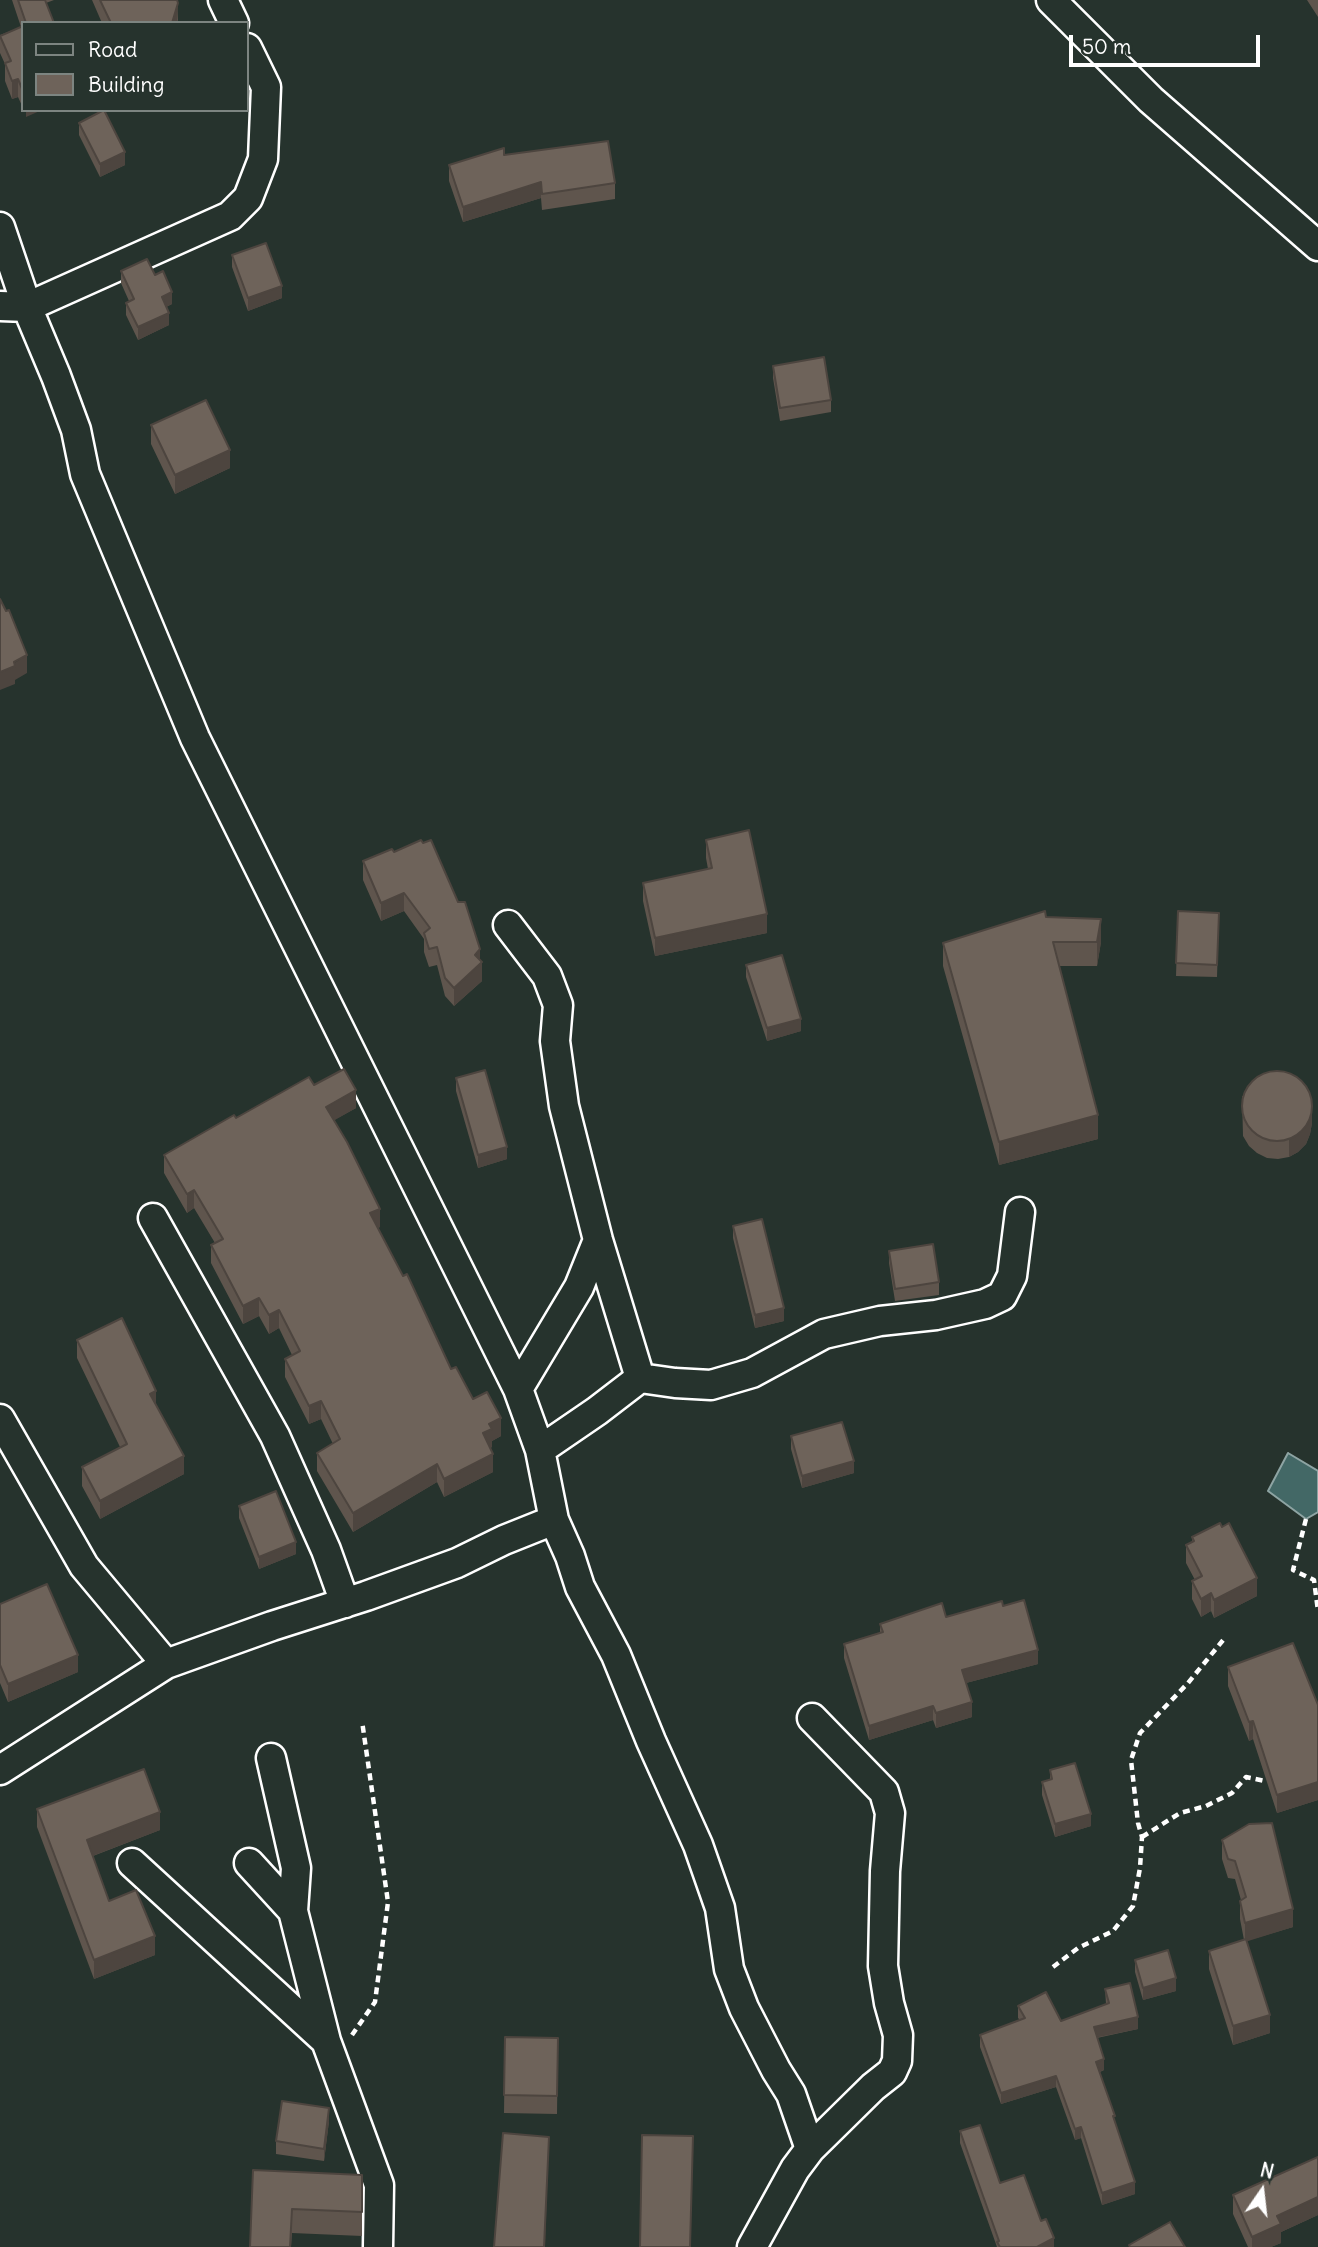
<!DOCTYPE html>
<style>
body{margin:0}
#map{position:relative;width:1318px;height:2247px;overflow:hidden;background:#26332d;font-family:Delius,sans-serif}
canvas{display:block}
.legend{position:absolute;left:21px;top:21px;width:228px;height:91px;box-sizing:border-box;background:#26332d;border:2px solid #7d8581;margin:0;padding:9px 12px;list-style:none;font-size:21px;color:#fff}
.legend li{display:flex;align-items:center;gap:14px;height:35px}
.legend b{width:35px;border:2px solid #7d8581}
.north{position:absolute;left:1227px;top:2156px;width:70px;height:70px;-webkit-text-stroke:5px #26332d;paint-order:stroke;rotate:14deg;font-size:19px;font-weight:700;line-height:28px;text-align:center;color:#fff}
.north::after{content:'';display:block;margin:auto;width:24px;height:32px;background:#fff;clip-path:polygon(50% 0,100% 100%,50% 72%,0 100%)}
.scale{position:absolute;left:1069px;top:35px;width:191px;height:32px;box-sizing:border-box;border:4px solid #fff;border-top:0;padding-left:9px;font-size:21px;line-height:24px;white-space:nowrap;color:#fff;-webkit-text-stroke:5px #26332d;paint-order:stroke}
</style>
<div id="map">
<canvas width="1318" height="2247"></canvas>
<ul class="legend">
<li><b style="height:9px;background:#26332d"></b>Road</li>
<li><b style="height:19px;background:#6e635a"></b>Building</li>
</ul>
<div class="north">N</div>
<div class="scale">50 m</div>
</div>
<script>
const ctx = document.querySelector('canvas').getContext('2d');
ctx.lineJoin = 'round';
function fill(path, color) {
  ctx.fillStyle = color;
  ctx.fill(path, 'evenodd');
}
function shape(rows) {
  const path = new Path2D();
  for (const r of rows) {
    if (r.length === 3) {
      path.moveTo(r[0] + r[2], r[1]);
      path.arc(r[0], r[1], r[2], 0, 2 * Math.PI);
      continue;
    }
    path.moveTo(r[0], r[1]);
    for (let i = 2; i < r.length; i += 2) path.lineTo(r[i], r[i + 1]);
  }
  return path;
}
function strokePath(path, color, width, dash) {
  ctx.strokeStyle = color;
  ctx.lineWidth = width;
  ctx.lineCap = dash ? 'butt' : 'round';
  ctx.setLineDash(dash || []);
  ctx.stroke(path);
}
const water = shape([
 [1288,1453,1318,1471,1318,1512,1306,1519,1268,1491,1288,1453]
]);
const path = shape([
 [1306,1519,1293,1570,1314,1580,1318,1611],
 [1142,1837,1180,1813,1206,1806,1232,1793,1246,1777,1265,1781],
 [1053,1967,1078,1948,1113,1931,1133,1906,1140,1868,1142,1837,1138,1823,1131,1760,1140,1733,1188,1683,1224,1639],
 [352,2035,375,2002,388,1902,362,1721]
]);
const minor = shape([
 [223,0,234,23],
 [1051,0,1151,100,1318,246],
 [0,227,27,307,56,376,76,430,85,474,195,738,518,1389,540,1450,554,1520,504,1540,457,1563,366,1596,272,1626,166,1664,0,1770],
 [0,306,27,307,230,216,248,198,263,159,266,87,247,48],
 [508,925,547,976,558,1005,555,1041,564,1106,598,1240,640,1378,597,1411,540,1450],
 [153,1218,275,1436,326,1550,345,1603],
 [640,1378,675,1383,711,1385,752,1373,824,1334,880,1321,936,1315,985,1304,1002,1296,1012,1276,1020,1212],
 [518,1389,579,1287,598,1240],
 [0,1419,84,1566,166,1664],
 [554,1520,570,1556,580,1587,616,1655,651,1741,698,1845,720,1908,729,1969,744,2008,776,2070,791,2094,810,2149],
 [271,1758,296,1868,293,1911],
 [132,1863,326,2041,379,2185,378,2247],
 [249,1863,293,1911,326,2041],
 [752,2247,795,2169,810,2149,873,2087,892,2072,897,2061,898,2035,889,2003,883,1966,885,1871,890,1813,884,1792,812,1718]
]);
const wall = shape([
 [12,0,54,0,46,3,54,23,23,23,23,108,18,97,12,99,5,81,5,64,0,53,0,35,21,27],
 [92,0,177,0,178,20,177,23,102,23],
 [1307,0,1318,0,1318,17],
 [79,123,125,165,100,177,79,135],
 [504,155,615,183,615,199,542,210,541,198,463,222,449,181,449,165],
 [232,255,282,298,248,311,232,267],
 [121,271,155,275,172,304,166,307,169,325,138,340,126,315,126,303,129,301,121,283],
 [773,366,831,400,831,412,780,421,773,378],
 [151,425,230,468,175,494,151,444],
 [706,840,767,933,655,956,643,901,643,883,708,869,706,858],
 [394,852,480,960,482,981,454,1006,445,996,437,965,429,967,424,952,424,939,404,911,381,921,363,880,363,861],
 [1178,911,1219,913,1217,977,1176,976],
 [1046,917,1101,942,1097,966,1059,966,1098,1139,999,1165,943,966,943,943],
 [746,965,801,1031,767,1041,746,977],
 [456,1078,507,1159,478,1168,456,1091],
 [314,1085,356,1108,334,1120,380,1227,378,1228,451,1369,501,1436,492,1441,492,1447,490,1448,493,1472,444,1497,437,1482,353,1532,317,1471,317,1453,333,1444,321,1419,309,1424,285,1377,285,1359,292,1355,279,1328,269,1334,259,1316,243,1324,211,1263,211,1245,215,1243,194,1208,187,1213,164,1173,164,1155,236,1118],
 [1242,1096,1312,1123,1310,1134,1306,1144,1298,1152,1289,1157,1278,1159,1267,1158,1257,1153,1249,1146,1243,1136],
 [733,1226,784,1321,755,1328,733,1238],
 [889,1251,939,1282,939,1295,895,1301,889,1263],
 [77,1340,156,1405,184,1474,100,1519,82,1486,82,1467,120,1447,77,1358],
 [791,1436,854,1473,802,1488,791,1449],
 [239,1506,296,1554,259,1569,239,1518],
 [1192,1537,1257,1596,1214,1618,1211,1611,1201,1617,1192,1599,1192,1581,1195,1580,1186,1563,1186,1545,1192,1542],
 [0,1604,78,1672,8,1702,0,1683],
 [1003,1606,1038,1664,966,1683,972,1717,936,1728,933,1720,869,1740,844,1658,844,1644,880,1633,880,1624,946,1617],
 [1228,1667,1318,1705,1318,1800,1277,1813,1253,1739,1249,1741,1228,1686],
 [1050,1770,1091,1826,1055,1837,1042,1795,1042,1782,1050,1780],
 [37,1809,160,1830,93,1856,109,1901,155,1955,94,1979,37,1827],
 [1222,1840,1293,1927,1246,1941,1270,2033,1233,2045,1209,1969,1209,1951,1244,1940,1240,1919,1240,1901,1241,1900,1235,1879,1228,1878,1222,1859],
 [1135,1960,1176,1991,1143,2000,1135,1972],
 [1105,1989,1138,2029,1097,2038,1104,2070,1100,2072,1135,2194,1102,2205,1081,2138,1075,2140,1056,2087,1001,2104,980,2047,980,2035,1020,2020,1018,2018,1018,2006,1061,2021,1106,2004],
 [505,2037,558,2038,557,2114,504,2113],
 [329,2121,324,2161,276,2154,276,2141],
 [960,2131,1000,2183,1041,2221,1054,2247,997,2247,960,2143],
 [1318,2157,1318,2215,1281,2232,1281,2243,1271,2247,1248,2247,1233,2214,1233,2195],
 [253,2170,362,2175,362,2236,292,2233,291,2247,250,2247]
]);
const shadedWall = shape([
 [178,3,177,23,172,23],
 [18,79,18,97,12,99,12,81],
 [26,110,42,110,26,117],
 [125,152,125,165,100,177,100,164],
 [541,182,541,198,463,222,463,207],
 [282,286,282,298,248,311,248,298],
 [172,292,172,304,162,309,162,297],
 [169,313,169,325,138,340,138,327],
 [230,450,230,468,175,494,175,475],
 [27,655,27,673,15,680,15,684,0,690,0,672],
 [404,893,404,911,381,921,381,903],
 [767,914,767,933,655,956,655,938],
 [1101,919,1101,942,1097,966,1097,942],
 [480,949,480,964,482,962,482,981,454,1006,454,988],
 [801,1019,801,1031,767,1041,767,1028],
 [356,1090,356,1108,326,1125,326,1107],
 [1312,1105,1312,1123,1310,1134,1306,1144,1298,1152,1289,1157,1289,1139],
 [1098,1115,1098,1139,999,1165,999,1142],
 [507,1147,507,1159,478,1168,478,1155],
 [194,1190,194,1208,187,1213,187,1194],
 [380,1209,380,1227,370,1231,370,1213],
 [259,1298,259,1316,243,1324,243,1306],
 [784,1308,784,1321,755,1328,755,1315],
 [279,1310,279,1328,269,1334,269,1315],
 [156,1391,156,1409,150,1394],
 [321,1401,321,1419,309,1424,309,1406],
 [501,1418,501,1436,492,1441,492,1447,483,1452,483,1433,489,1424],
 [493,1454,493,1472,444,1497,444,1479],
 [184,1456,184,1474,100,1519,100,1501],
 [854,1461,854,1473,802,1488,802,1476],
 [437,1464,437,1482,353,1532,353,1513],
 [296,1542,296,1554,259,1569,259,1557],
 [1257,1578,1257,1596,1214,1618,1214,1600],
 [1211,1593,1211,1611,1201,1617,1201,1599],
 [1038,1650,1038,1664,962,1684,962,1670],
 [78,1655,78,1672,8,1702,8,1684],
 [972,1702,972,1717,936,1728,936,1713],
 [933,1706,933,1720,869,1740,869,1726],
 [1253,1721,1253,1739,1249,1741,1249,1722],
 [1318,1782,1318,1800,1277,1813,1277,1795],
 [160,1812,160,1830,87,1858,87,1840],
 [1091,1814,1091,1826,1055,1837,1055,1824],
 [1293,1909,1293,1927,1245,1942,1245,1923],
 [155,1936,155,1955,94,1979,94,1960],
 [1176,1978,1176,1991,1143,2000,1143,1988],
 [1270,2015,1270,2033,1233,2045,1233,2026],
 [1138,2017,1138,2029,1094,2038,1094,2027],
 [1104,2059,1104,2070,1096,2073,1096,2062],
 [1056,2076,1056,2087,1001,2104,1001,2093],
 [329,2108,329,2121,324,2161,324,2149],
 [1081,2127,1081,2138,1075,2140,1075,2129],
 [549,2137,545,2247,544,2247],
 [1135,2182,1135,2194,1102,2205,1102,2193],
 [1318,2197,1318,2215,1281,2232,1281,2243,1271,2247,1252,2247,1252,2237,1277,2216],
 [1054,2238,1054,2247,1036,2247,1036,2246]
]);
const building = shape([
 [18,0,45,0,54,23,26,23,18,0],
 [100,0,177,0,178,3,172,23,111,23,100,0],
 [23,26,23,91,18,79,12,81,5,63,11,61,0,36,23,26],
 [104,110,125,152,100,164,79,123,104,110],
 [608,141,615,183,542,194,541,182,463,207,449,165,504,148,504,155,608,141],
 [266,243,282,286,248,298,232,255,266,243],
 [147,259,155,275,163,271,172,292,162,297,169,313,138,327,126,303,134,299,121,271,147,259],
 [824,357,831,400,780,408,773,366,824,357],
 [206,400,230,450,175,475,151,425,206,400],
 [0,599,6,611,9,610,27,655,14,662,15,666,0,672,0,599],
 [749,830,767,914,655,938,643,883,712,868,706,840,749,830],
 [421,840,423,843,431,840,458,902,465,902,480,949,475,955,482,962,454,988,445,978,437,947,429,949,424,933,430,928,404,893,381,903,363,861,392,849,394,852,421,840],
 [1045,911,1046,917,1101,919,1097,942,1053,942,1098,1115,999,1142,943,943,1045,911],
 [1178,911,1219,913,1217,965,1176,963,1178,911],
 [782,955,801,1019,767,1028,746,965,782,955],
 [344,1069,356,1090,326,1107,347,1142,380,1209,370,1213,403,1276,407,1274,451,1369,456,1367,473,1399,487,1392,501,1418,489,1424,492,1429,483,1433,493,1454,444,1479,437,1464,353,1513,317,1453,340,1439,321,1401,309,1406,285,1359,300,1351,279,1310,269,1315,259,1298,243,1306,211,1245,223,1239,194,1190,187,1194,164,1155,234,1115,236,1118,309,1077,314,1085,344,1069],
 [485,1070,507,1147,478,1155,456,1078,485,1070],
 [1277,1106,35],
 [762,1219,784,1308,755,1315,733,1226,762,1219],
 [933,1244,939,1282,895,1289,889,1251,933,1244],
 [122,1318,156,1391,150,1394,184,1456,100,1501,82,1467,127,1444,77,1340,122,1318],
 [842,1422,854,1461,802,1476,791,1436,842,1422],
 [276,1491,296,1542,259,1557,239,1506,276,1491],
 [1220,1523,1222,1527,1229,1523,1257,1578,1214,1600,1211,1593,1201,1599,1192,1581,1202,1576,1186,1545,1194,1541,1192,1537,1220,1523],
 [47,1584,78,1655,8,1684,0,1665,0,1604,47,1584],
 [1024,1600,1038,1650,962,1670,972,1702,936,1713,933,1706,869,1726,844,1644,883,1632,880,1624,942,1603,946,1617,1002,1601,1003,1606,1024,1600],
 [1293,1643,1318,1705,1318,1782,1277,1795,1253,1721,1249,1722,1228,1667,1293,1643],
 [1075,1763,1091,1814,1055,1824,1042,1782,1052,1779,1050,1770,1075,1763],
 [144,1769,160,1812,87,1840,109,1901,136,1890,155,1936,94,1960,37,1809,144,1769],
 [1272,1823,1293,1909,1245,1923,1240,1901,1246,1897,1235,1861,1228,1859,1222,1840,1249,1824,1272,1823],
 [1246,1939,1270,2015,1233,2026,1209,1951,1246,1939],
 [1168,1950,1176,1978,1143,1988,1135,1960,1168,1950],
 [1130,1983,1138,2017,1094,2027,1104,2059,1096,2062,1115,2116,1113,2116,1135,2182,1102,2193,1081,2127,1075,2129,1056,2076,1001,2093,980,2035,1025,2018,1018,2006,1046,1992,1061,2021,1109,2003,1105,1989,1130,1983],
 [505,2037,558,2038,557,2096,504,2095,505,2037],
 [282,2101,329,2108,324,2149,276,2141,282,2101],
 [980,2125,1000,2183,1024,2175,1041,2221,1046,2219,1054,2238,1037,2247,1000,2247,997,2242,999,2241,960,2131,980,2125],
 [503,2133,549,2137,544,2247,494,2247,503,2133],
 [642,2135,693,2136,690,2247,640,2247,642,2135],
 [1318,2157,1318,2197,1277,2216,1281,2224,1252,2237,1233,2195,1318,2157],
 [253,2170,362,2175,362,2212,292,2209,290,2247,250,2247,253,2170],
 [1170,2222,1185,2247,1130,2247,1129,2245,1170,2222]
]);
fill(water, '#436866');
strokePath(water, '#8ea4a3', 2);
strokePath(minor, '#fff', 33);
strokePath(path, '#fff', 4.5, [7, 5]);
strokePath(minor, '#26332d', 28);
fill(wall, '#5f554d');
fill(shadedWall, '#4d453f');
fill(building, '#6e635a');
strokePath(building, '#4d453f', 2);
</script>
